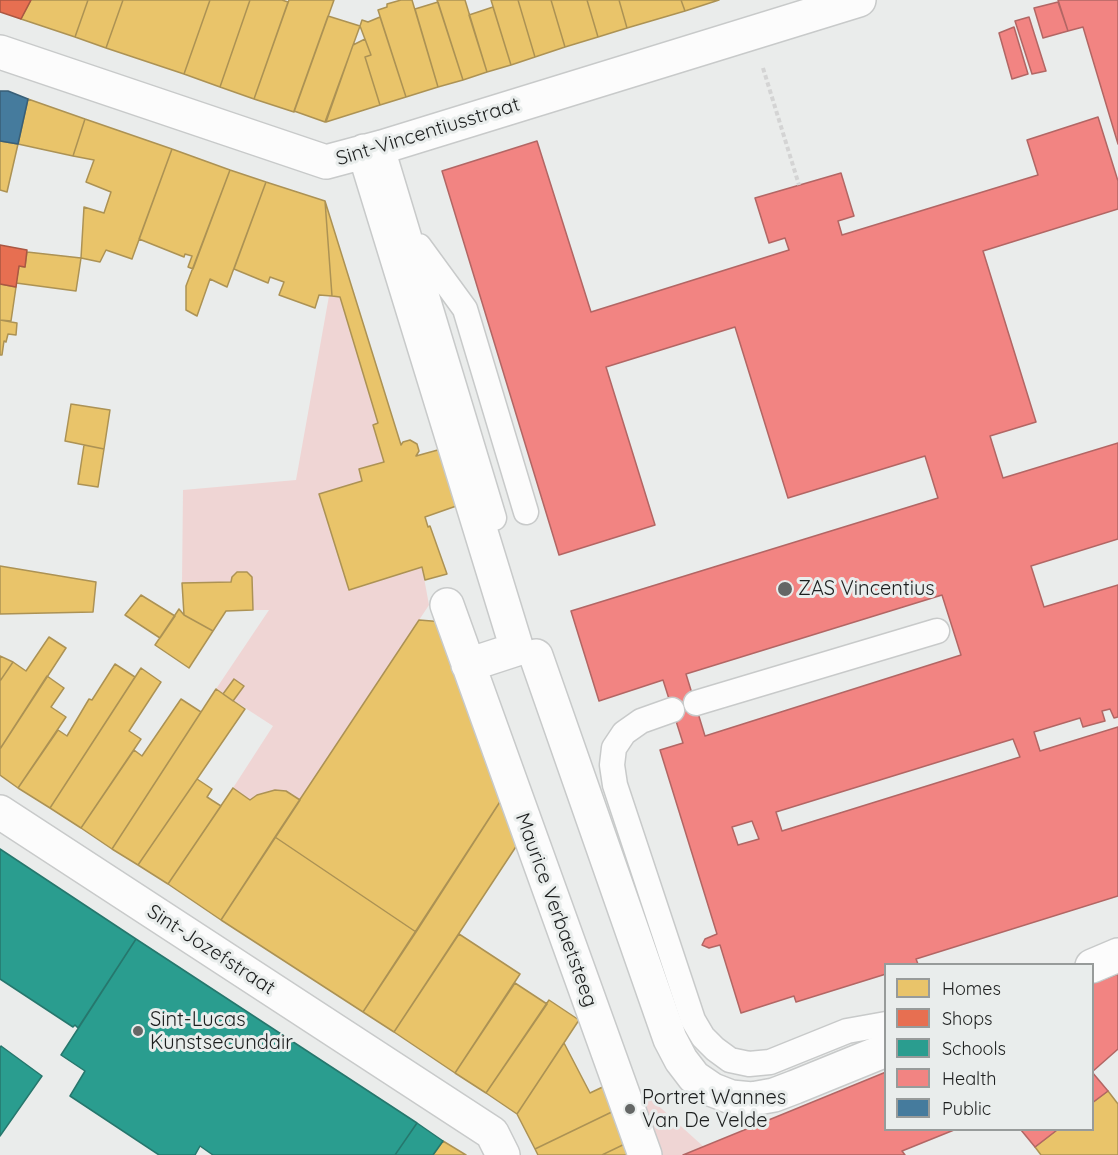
<!DOCTYPE html>
<style>
body{margin:0}
#map{position:relative;width:1118px;height:1155px;overflow:hidden;background:#eaeceb;font-family:Quicksand,sans-serif}
canvas{display:block}
.legend{position:absolute;left:884px;top:963px;width:210px;height:168px;box-sizing:border-box;background:#e9edec;border:2px solid #979b9a;margin:0;padding:8px 10px;list-style:none;font-size:18px;color:#1d1f1f}
.legend li{display:flex;align-items:center;gap:12px;height:30px}
.legend b{width:30px;border:2px solid #979b9a}
</style>
<div id="map">
<canvas width="1118" height="1155"></canvas>
<ul class="legend">
<li><b style="height:16px;background:#e9c46a"></b>Homes</li>
<li><b style="height:16px;background:#e76f51"></b>Shops</li>
<li><b style="height:16px;background:#2a9d8f"></b>Schools</li>
<li><b style="height:16px;background:#f28482"></b>Health</li>
<li><b style="height:16px;background:#457b9d"></b>Public</li>
</ul>
</div>
<script>
const ctx = document.querySelector('canvas').getContext('2d');
ctx.lineJoin = 'round';
function fill(path, color) {
  ctx.fillStyle = color;
  ctx.fill(path, 'evenodd');
}
function shape(rows) {
  const path = new Path2D();
  for (const r of rows) {
    path.moveTo(r[0], r[1]);
    for (let i = 2; i < r.length; i += 2) path.lineTo(r[i], r[i + 1]);
  }
  return path;
}
function strokePath(path, color, width, dash) {
  ctx.strokeStyle = color;
  ctx.lineWidth = width;
  ctx.lineCap = dash ? 'butt' : 'round';
  ctx.setLineDash(dash || []);
  ctx.stroke(path);
}
function label(font, color, halo, rows, align = 'center') {
  ctx.font = font + ' Quicksand,sans-serif';
  ctx.lineWidth = 6;
  ctx.setLineDash([]);
  ctx.textBaseline = 'middle';
  ctx.strokeStyle = halo;
  ctx.fillStyle = color;
  for (const [text, x, y, turn = 0] of rows) {
    ctx.save();
    ctx.translate(x, y);
    ctx.rotate((+turn || 0) * Math.PI / 180);
    ctx.textAlign = isNaN(turn) ? turn : align;
    if (halo) ctx.strokeText(text, 0, 0);
    ctx.fillText(text, 0, 0);
    ctx.restore();
  }
}
const green = shape([
 [329,296,340,297,378,423,373,425,384,462,359,469,362,481,319,494,422,567,429,605,300,800,286,791,275,790,257,795,250,800,233,788,273,726,216,689,269,610,253,610,252,577,247,572,237,572,232,577,231,582,182,583,183,490,296,480],
 [630,1080,705,1148,683,1155,657,1155]
]);
const homes = shape([
 [31,0,88,0,75,37,21,19,31,0],
 [88,0,123,0,106,48,75,37,88,0],
 [123,0,210,0,184,74,106,48,123,0],
 [210,0,250,0,220,87,184,74,210,0],
 [250,0,282,0,288,2,254,99,220,87,250,0],
 [289,0,334,0,294,112,254,99,289,0],
 [401,0,412,0,438,87,406,97,378,10,387,7,387,4,401,0],
 [437,0,465,0,487,72,463,80,437,0],
 [491,0,518,0,535,57,511,65,491,0],
 [518,0,551,0,565,47,535,57,518,0],
 [551,0,587,0,598,37,565,47,551,0],
 [587,0,619,0,627,28,598,37,587,0],
 [619,0,681,0,685,11,627,28,619,0],
 [681,0,719,0,685,11,681,0],
 [438,2,463,80,438,87,415,9,438,2],
 [493,7,511,65,487,72,469,15,493,7],
 [328,16,360,26,325,122,294,111,328,16],
 [380,17,406,97,380,105,365,57,371,55,360,26,362,20,368,22,380,17],
 [365,39,371,55,365,57,380,105,326,122,353,45,365,39],
 [28,99,85,119,73,156,18,144,28,99],
 [85,119,172,149,132,259,106,250,100,262,81,258,84,207,104,213,111,192,86,182,94,160,73,156,85,119],
 [0,141,18,144,7,192,0,190,0,141],
 [172,149,230,170,193,269,188,267,192,256,185,254,184,257,139,239,172,149],
 [230,170,266,182,227,287,210,279,197,316,186,310,186,286,230,170],
 [266,182,325,201,332,296,319,295,315,308,279,295,284,282,270,277,268,283,234,269,266,182],
 [325,201,401,445,403,442,410,440,417,444,419,451,416,456,445,448,462,504,425,517,428,527,430,526,447,574,425,580,422,567,349,590,319,494,362,481,359,469,384,462,373,425,378,423,340,297,332,296,325,201],
 [27,252,81,258,76,291,16,283,19,266,25,267,27,252],
 [0,284,16,287,11,321,0,320,0,284],
 [0,320,17,323,16,335,8,334,6,342,4,341,2,355,0,355,0,320],
 [71,404,110,410,104,449,65,441,71,404],
 [84,445,104,449,98,487,78,484,84,445],
 [0,566,96,582,93,612,0,614,0,566],
 [237,572,247,572,252,577,253,610,226,611,213,631,184,615,182,583,231,582,232,577,237,572],
 [141,595,175,616,160,638,125,615,141,595],
 [179,609,184,615,213,631,189,668,155,645,179,609],
 [419,620,444,622,505,794,416,932,275,837,419,620],
 [49,637,66,648,0,749,0,681,13,662,26,671,49,637],
 [0,656,13,662,0,681,0,656],
 [115,664,135,677,50,808,18,788,58,730,67,736,89,699,92,700,115,664],
 [141,668,161,682,129,731,141,739,81,828,50,808,141,668],
 [47,676,64,688,51,707,66,717,18,788,0,775,0,749,47,676],
 [234,679,244,686,233,701,223,694,234,679],
 [216,689,245,709,138,865,112,849,216,689],
 [181,699,201,712,112,849,81,828,134,750,142,756,181,699],
 [197,779,212,789,207,797,221,806,168,884,138,865,197,779],
 [233,788,250,800,257,795,275,790,286,791,300,800,221,920,168,884,233,788],
 [505,794,521,839,394,1032,363,1012,505,794],
 [275,837,416,932,363,1012,221,920,275,837],
 [459,934,520,974,455,1073,394,1032,459,934],
 [515,983,547,1004,486,1093,455,1073,515,983],
 [549,1000,579,1020,517,1114,486,1093,549,1000],
 [564,1043,590,1093,611,1083,620,1108,535,1149,517,1114,564,1043],
 [1108,1091,1118,1104,1118,1155,1041,1155,1035,1147,1057,1130,1092,1130,1092,1103,1108,1091],
 [620,1108,631,1141,602,1155,538,1155,535,1149,620,1108],
 [443,1141,466,1155,433,1155,443,1141],
 [631,1141,636,1155,602,1155,631,1141]
]);
const shops = shape([
 [0,0,31,0,21,19,0,12,0,0],
 [0,245,27,250,25,267,19,266,16,287,0,284,0,245]
]);
const schools = shape([
 [0,849,136,939,78,1028,75,1025,73,1027,0,979,0,849],
 [136,939,417,1123,395,1155,213,1155,200,1146,195,1155,159,1155,70,1096,85,1071,61,1055,136,939],
 [1,1046,42,1076,0,1136,0,1048,1,1046],
 [417,1123,443,1141,433,1155,395,1155,417,1123]
]);
const health = shape([
 [1058,0,1118,0,1118,144,1083,27,1068,31,1058,0],
 [1058,2,1068,31,1043,38,1034,8,1058,2],
 [1029,17,1046,71,1032,74,1015,21,1029,17],
 [1014,27,1028,74,1012,79,999,33,1014,27],
 [1098,117,1118,181,1118,209,983,251,1036,422,990,436,1003,478,1118,443,1118,539,1031,566,1044,607,1118,585,1118,717,1114,718,1110,709,1102,711,1105,721,1083,727,1080,718,1034,732,1040,751,1118,727,1118,896,916,959,918,964,886,964,886,974,796,1002,794,996,741,1013,720,945,709,948,702,945,705,939,717,934,660,750,683,743,663,680,599,701,571,611,938,498,925,456,788,498,735,327,606,367,655,525,559,555,442,171,537,141,591,312,789,250,785,238,769,243,755,198,841,173,854,216,838,221,842,235,1038,175,1027,140,1098,117],
 [942,595,961,655,705,736,686,674,942,595],
 [1013,739,1020,757,782,831,776,812,1013,739],
 [752,821,759,839,738,845,732,827,752,821],
 [1118,974,1118,1049,1092,1072,1092,984,1118,974],
 [886,1072,886,1130,954,1130,902,1151,905,1155,683,1155,886,1072],
 [1092,1072,1108,1091,1092,1103,1092,1072],
 [1021,1130,1057,1130,1035,1147,1021,1130]
]);
const public = shape([
 [0,91,8,91,28,99,18,144,0,141,0,91]
]);
const path = shape([
 [763,68,799,185]
]);
const lane = shape([
 [382,147,494,518],
 [419,246,465,309,526,512],
 [696,703,937,631],
 [672,710,641,721,624,733,614,748,612,765,615,785,693,1020,703,1037,715,1049,730,1060,749,1064,770,1062,847,1031,886,1024]
]);
const street = shape([
 [0,52,326,162,382,147,859,0],
 [364,151,517,649,468,665],
 [447,605,645,1155],
 [536,656,670,1039,681,1060,694,1077,713,1090,731,1097,752,1099,774,1095,795,1087,886,1050],
 [0,812,492,1133,503,1155],
 [1092,966,1118,955]
]);
const markers = [
 [785,589,8,"#656766"],
 [138,1031,6,"#656766"],
 [630,1109,6,"#656766"]
];
const streetNames = [
 ["Sint-Vincentiusstraat",428,132,-17],
 ["Maurice Verbaetsteeg",556,910,70],
 ["Sint-Jozefstraat",211,950,33]
];
const poiNames = [
 ["ZAS Vincentius",798,589],
 ["Sint-Lucas",150,1020],
 ["Kunstsecundair",150,1043],
 ["Portret Wannes",642,1098],
 ["Van De Velde",642,1121]
];
fill(green, '#efd5d4');
fill(homes, '#e9c46a');
strokePath(homes, '#ac9254', 1.5);
fill(shops, '#e76f51');
strokePath(shops, '#aa5742', 1.5);
fill(schools, '#2a9d8f');
strokePath(schools, '#26776d', 1.5);
fill(health, '#f28482');
strokePath(health, '#b26664', 1.5);
fill(public, '#457b9d');
strokePath(public, '#395f77', 1.5);
strokePath(lane, '#c8caca', 27);
strokePath(street, '#c8caca', 36);
strokePath(path, '#d4d4d4', 4, [4.5, 3]);
strokePath(lane, '#fcfcfc', 24);
strokePath(street, '#fcfcfc', 33);
for (const [x, y, r, color] of markers) {
  const dot = new Path2D();
  dot.arc(x, y, r, 0, 2 * Math.PI);
  ctx.fillStyle = color;
  ctx.fill(dot);
  strokePath(dot, '#e9edec', 2);
}
label('20px', '#1d1f1f', '#e9edec', streetNames);
label('20px', '#1d1f1f', '#e9edec', poiNames, 'left');
</script>
